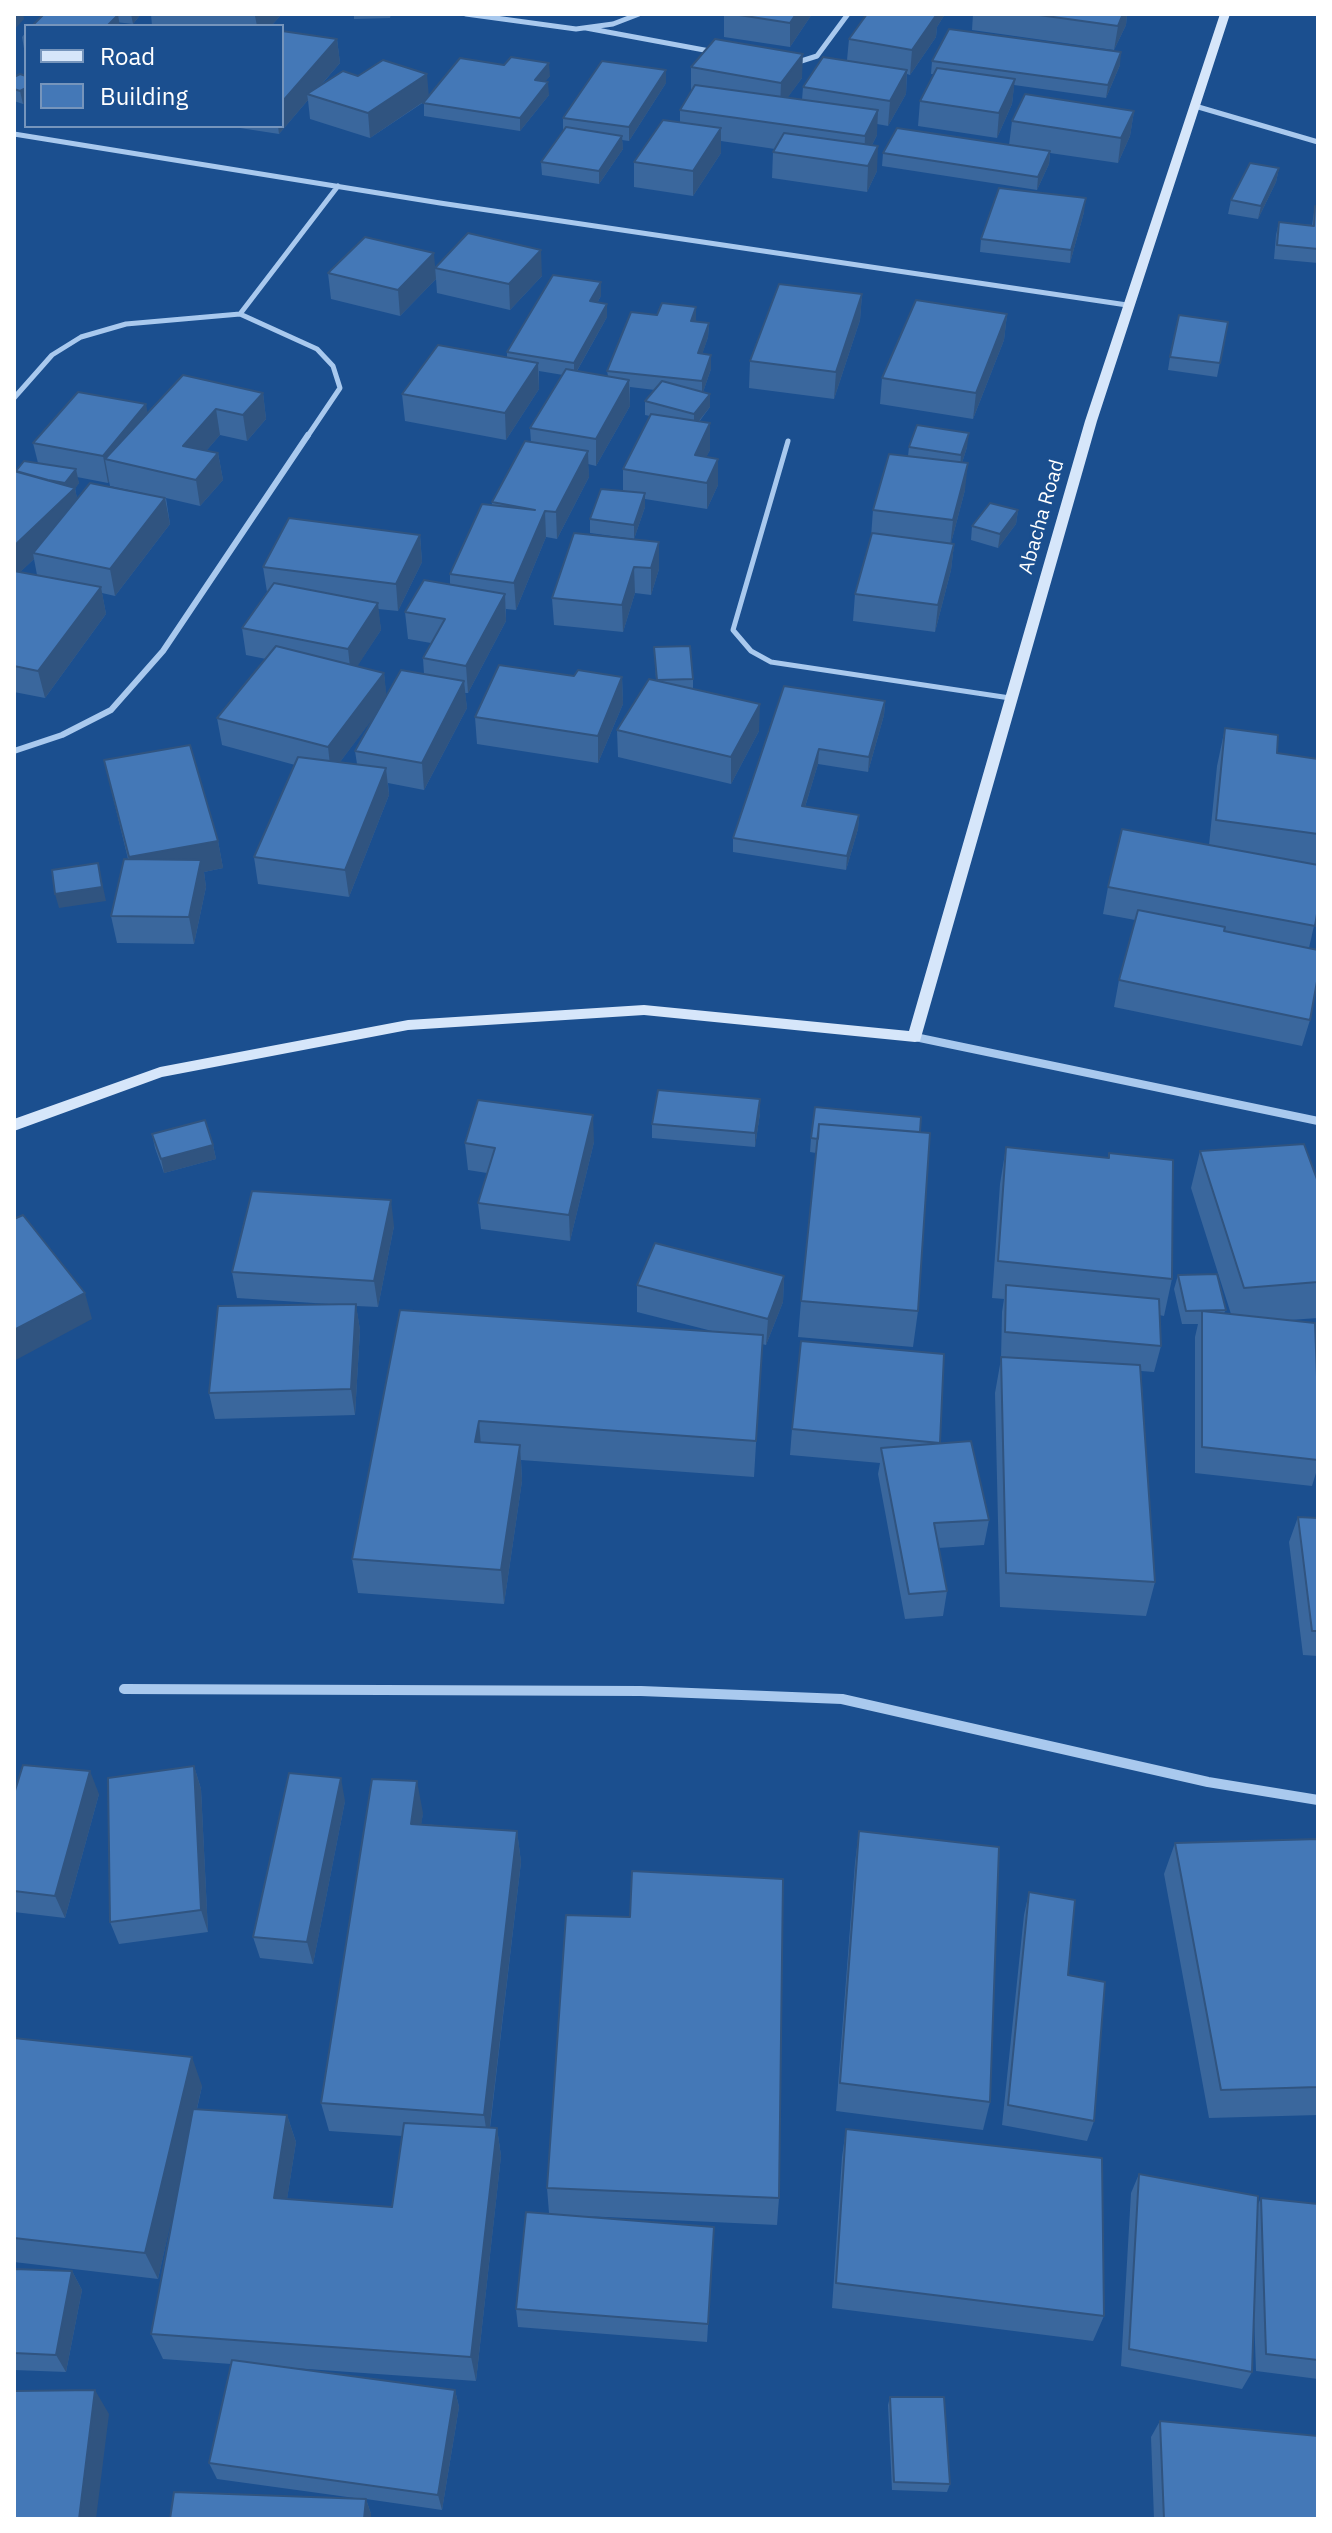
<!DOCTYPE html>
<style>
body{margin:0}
#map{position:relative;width:1332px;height:2533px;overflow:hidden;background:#1b4f8f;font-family:"IBM Plex Sans",sans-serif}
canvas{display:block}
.frame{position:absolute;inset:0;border:16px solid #fff;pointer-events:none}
.legend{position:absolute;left:24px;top:24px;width:260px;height:104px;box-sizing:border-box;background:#1b4f8f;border:2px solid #7695bc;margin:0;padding:10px 14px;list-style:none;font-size:24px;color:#fff}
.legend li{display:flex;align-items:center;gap:16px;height:40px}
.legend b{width:40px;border:2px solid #7695bc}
</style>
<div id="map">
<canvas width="1332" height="2533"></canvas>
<div class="frame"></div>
<ul class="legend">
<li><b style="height:10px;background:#d6e6fa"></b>Road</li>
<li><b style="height:22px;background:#4478b7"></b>Building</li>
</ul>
</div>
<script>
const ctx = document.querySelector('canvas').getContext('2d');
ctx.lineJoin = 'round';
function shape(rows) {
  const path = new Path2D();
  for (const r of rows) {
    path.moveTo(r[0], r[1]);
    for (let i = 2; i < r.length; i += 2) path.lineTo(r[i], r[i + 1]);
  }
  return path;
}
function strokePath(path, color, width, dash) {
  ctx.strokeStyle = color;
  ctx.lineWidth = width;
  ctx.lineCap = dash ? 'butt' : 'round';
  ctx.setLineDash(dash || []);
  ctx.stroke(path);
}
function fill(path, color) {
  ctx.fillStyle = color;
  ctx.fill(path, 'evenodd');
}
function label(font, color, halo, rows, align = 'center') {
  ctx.font = font + ' "IBM Plex Sans",sans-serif';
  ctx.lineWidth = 6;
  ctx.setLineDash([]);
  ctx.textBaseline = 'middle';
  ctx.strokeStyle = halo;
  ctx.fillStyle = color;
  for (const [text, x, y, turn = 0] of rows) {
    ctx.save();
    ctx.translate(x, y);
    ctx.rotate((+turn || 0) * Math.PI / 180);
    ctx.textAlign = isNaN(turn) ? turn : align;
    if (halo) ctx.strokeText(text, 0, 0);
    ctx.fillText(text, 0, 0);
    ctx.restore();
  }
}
const lane = shape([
 [788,441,733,630,751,651,771,662,1010,698]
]);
const streetFar3 = shape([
 [466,14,576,29,613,24,639,14],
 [586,28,715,52],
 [795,63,817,56,848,14],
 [1195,106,1318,142],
 [14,134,440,203,1127,305],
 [240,314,338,186],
 [14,398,52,355,81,337,126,324,240,314,317,349,333,366,340,388,307,437]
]);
const streetFar2 = shape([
 [14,751,62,735,111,710,163,651,308,435]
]);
const streetFar1 = shape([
 [915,1037,1318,1121]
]);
const street = shape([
 [124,1689,641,1691,842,1699,1208,1782,1318,1800]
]);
const secondary = shape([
 [1220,14,1230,14,1097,421,920,1041,915,1042,644,1015,408,1030,162,1077,14,1131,14,1119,160,1067,408,1020,644,1005,909,1031,1085,421,1220,14]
]);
const wall = shape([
 [44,14,141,14,133,24],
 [151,14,282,14,271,26,152,26],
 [354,14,391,14,390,18,354,19],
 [724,14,812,14,790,47,724,37],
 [867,14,945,14,937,27,936,37,910,75,907,74,906,94,888,126,877,124,877,135,872,145,877,171,867,192,772,178,773,152,775,149,721,141,721,153,693,196,634,187,634,162,680,122,680,110,691,92,691,67,802,78,787,98,802,100,803,87,847,60,849,39],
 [973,14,1127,14,1126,25,1114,50,972,30],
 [26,32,26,60,22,37],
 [337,39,340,63,321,85,429,96,550,76,545,81,549,95,520,131,424,116,424,102,370,138,310,119,308,100,279,134,227,126,282,126],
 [932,61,1120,65,1106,98,1014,85,1012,104,997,138,918,126,920,101,934,74,931,74],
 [26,76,26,103,23,104,14,101,14,89],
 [666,83,629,141,622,140,623,149,599,184,542,175,541,162,563,131,563,118],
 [1134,111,1130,136,1118,163,1050,153,1049,164,1037,190,882,166,883,153,1009,145,1012,121],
 [1279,168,1276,182,1258,219,1228,214,1231,200],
 [1315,206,1318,207,1318,263,1274,259,1276,235,1279,222,1312,225],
 [1084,212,1070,263,980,252,981,239],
 [435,268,542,276,510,310,437,293,436,279,400,316,331,299,328,273],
 [862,294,860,320,834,399,749,388,750,361],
 [601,296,597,303,607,304,607,317,577,371,608,376,607,371,696,320,696,322,709,323,708,337,702,354,711,355,711,369,703,392,710,394,710,407,699,422,710,450,706,457,718,485,707,509,645,499,645,507,634,539,590,533,590,519,623,491,623,469,650,416,645,415,645,401,655,390,630,387,630,406,596,466,588,464,589,477,557,539,546,537,516,610,506,609,506,621,468,693,465,693,467,708,424,790,388,783,389,795,349,897,258,884,254,857,295,765,222,745,217,718,266,659,246,655,242,628,267,592,263,567,420,535,422,562,398,611,378,609,381,630,357,666,384,673,386,696,424,674,423,658,431,643,408,639,405,612,450,585,450,574,492,505,492,502,531,442,530,428,563,375,539,371,539,389,506,440,405,421,402,394,507,358,507,352],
 [375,715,355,751,357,764,340,762],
 [1007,314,1004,340,973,419,880,404,882,378],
 [1228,322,1217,377,1168,370,1170,357],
 [263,393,266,419,247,441,220,435,206,451,218,453,223,480,200,506,166,498,170,524,115,596,102,593,106,614,45,698,14,692,14,471,38,463,33,443,147,413],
 [77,477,108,483,109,481,110,486,143,493,77,499,75,488,79,483],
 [34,559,37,575,20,572],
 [909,447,967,447,962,463,965,490,951,543,954,544,951,570,935,632,853,621,855,594,871,537,873,510,908,456],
 [1018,510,1016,524,998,548,971,540,972,526],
 [574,533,659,569,651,595,635,593,623,632,554,625,552,598],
 [654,647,693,679,693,689,759,731,731,784,618,757,617,730,656,680],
 [574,676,622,677,623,704,598,763,477,744,475,717],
 [784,686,885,701,884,715,868,772,818,764,805,807,859,815,858,829,846,870,733,852,733,838],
 [1225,728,1277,753,1318,759,1318,908,1309,948,1310,1020,1302,1046,1114,1007,1119,980,1135,920,1103,914,1108,887,1209,845,1217,766],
 [104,760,218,841,223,868,204,872,206,887,194,944,117,943,111,916,128,859],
 [760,1113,755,1147,652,1138,652,1124],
 [920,1132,918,1311,913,1347,798,1337,801,1301,816,1153,810,1152,811,1138],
 [152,1134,213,1145,216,1159,164,1173,155,1148],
 [594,1142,570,1241,481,1229,478,1203,487,1173,468,1170,465,1143],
 [1006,1147,1108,1158,1109,1153,1172,1279,1164,1316,1159,1315,1161,1346,1154,1372,1141,1371,1155,1582,1146,1616,1000,1607,995,1393,1001,1359,1002,1312,1004,1299,992,1298,1000,1184],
 [1200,1151,1318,1182,1318,1318,1290,1320,1318,1397,1318,1506,1316,1473,1312,1486,1195,1473,1195,1337,1198,1324,1182,1324,1174,1289,1178,1275,1226,1310,1224,1313,1231,1314,1191,1188],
 [394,1226,378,1307,356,1306,360,1330,355,1415,215,1419,209,1393,329,1304,237,1298,232,1272],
 [784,1276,783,1302,766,1345,762,1344,754,1477,521,1460,522,1481,504,1604,358,1593,352,1559,400,1310,716,1332,637,1312,637,1285],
 [944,1354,940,1444,989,1520,984,1545,938,1548,947,1591,943,1616,905,1619,878,1474,880,1463,790,1455,792,1429],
 [1298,1517,1318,1518,1318,1656,1303,1655,1289,1542],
 [194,1766,201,1789,208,1932,119,1944,110,1922],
 [14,1794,99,1794,65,1918,14,1912],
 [345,1801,313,1964,260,1958,253,1937],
 [423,1813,421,1824,517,1831,521,1862,490,2128,497,2128,501,2156,476,2381,293,2368,455,2390,459,2407,442,2510,366,2499,371,2514,362,2499,217,2479,209,2463,231,2364,163,2359,151,2334,178,2189,158,2279,14,2262,14,2038,202,2086,197,2109,287,2115,296,2142,287,2199,392,2207,402,2136,329,2131,321,2103],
 [859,1831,990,2102,983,2130,836,2111,855,1863],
 [1318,1839,1318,2115,1209,2118,1164,1874,1175,1843],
 [1029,1892,1068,1975,1094,2121,1087,2141,1002,2125,1024,1915],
 [846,2129,1104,2316,1093,2341,832,2308,842,2157],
 [1139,2174,1258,2204,1261,2198,1318,2204,1318,2379,1256,2371,1254,2315,1252,2372,1242,2389,1121,2366,1131,2193],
 [547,2188,779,2198,777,2225,584,2216,714,2227,707,2342,518,2327,516,2309,549,2213],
 [14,2269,72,2271,82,2290,66,2372,14,2370],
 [890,2397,950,2484,947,2492,892,2490,888,2405],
 [1160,2421,1318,2519,1154,2519,1151,2437]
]);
const shadedWall = shape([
 [14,14,23,14,24,19,14,30],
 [131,14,141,14,133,24],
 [257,14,282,14,271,26,257,26,255,16],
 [796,14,812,14,790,47,790,23],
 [937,14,945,14,937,27,936,37,910,75,912,50],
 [1123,14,1127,14,1126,25,1114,50,1118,26],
 [118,15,120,26,107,26],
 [337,39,340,63,312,95,307,94,308,100,279,134,278,126,282,126,282,102],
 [1121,52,1120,65,1106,98,1108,85],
 [803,54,802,78,780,108,781,83],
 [549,63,550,76,536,93,535,80],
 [666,70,666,83,629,141,629,127],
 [907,70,906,94,888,126,890,101],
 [427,74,429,98,370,138,368,113],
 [1015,79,1012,104,997,138,999,113],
 [548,82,549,95,520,131,520,118],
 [26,88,26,103,23,104,20,91],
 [878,110,877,135,864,161,865,136],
 [1134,111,1130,136,1118,163,1121,138],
 [721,128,721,153,693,196,693,171],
 [622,136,623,149,599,184,599,171],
 [878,146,877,171,867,192,868,166],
 [1050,151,1049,164,1037,190,1038,177],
 [1279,168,1276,182,1258,219,1261,206],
 [1086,198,1084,212,1070,263,1071,250],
 [541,250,542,276,510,310,509,284],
 [434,253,436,279,400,316,398,290],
 [601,282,601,296,590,315,590,301],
 [862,294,860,320,834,399,836,372],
 [607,304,607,317,574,376,574,363],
 [696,307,696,320,691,335,691,321],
 [1007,314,1004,340,973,419,976,393],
 [709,323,708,337,698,367,698,353],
 [711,355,711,369,702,395,702,381],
 [538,363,539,389,506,440,505,413],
 [629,380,630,406,596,466,596,439],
 [263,393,266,419,247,441,243,415],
 [710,394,710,407,694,427,694,414],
 [146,404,151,431,105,459,109,481,108,483,103,456],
 [216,409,220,435,188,472,183,446],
 [710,423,710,450,694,482,695,455],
 [969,433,967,447,960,469,961,455],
 [588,451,589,477,557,539,556,512],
 [218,453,223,480,200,506,196,480],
 [718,459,718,485,707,509,707,483],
 [968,463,965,490,950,547,953,520],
 [76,469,79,483,75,489,81,515,33,553,34,559,14,578,14,546,68,495,65,483],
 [645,493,645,507,634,539,634,525],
 [165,498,170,524,115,596,110,569],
 [1018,510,1016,524,998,548,1000,534],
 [545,511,546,537,516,610,514,583],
 [420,535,422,562,398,611,396,584],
 [659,542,659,569,651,595,651,568],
 [954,544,951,570,935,632,938,605],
 [634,567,635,593,623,632,622,605],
 [101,587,106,614,45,698,38,671],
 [505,594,506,621,468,693,466,666],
 [378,603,381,630,351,676,348,649],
 [384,673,387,700,331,774,328,747],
 [622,677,623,704,598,763,598,736],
 [464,681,467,708,424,790,422,763],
 [885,701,884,715,868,772,869,757],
 [760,704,759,731,731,784,731,757],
 [819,749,818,764,801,820,802,806],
 [386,768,389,795,349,897,345,870],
 [859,815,858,829,846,870,847,856],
 [218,841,223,868,204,872,206,887,194,944,189,917,134,885,129,857],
 [98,863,106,901,59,908,55,894],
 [760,1099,760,1113,755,1147,755,1133],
 [593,1115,594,1142,570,1241,569,1215],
 [213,1145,216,1159,164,1173,161,1159],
 [391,1200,394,1226,378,1307,374,1281],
 [784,1276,783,1302,766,1345,768,1319],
 [85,1293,92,1319,14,1361,14,1330],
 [356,1304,360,1330,355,1415,351,1389],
 [479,1421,482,1457,475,1442],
 [520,1445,522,1481,504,1604,501,1570],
 [194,1766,201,1789,208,1932,201,1910],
 [90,1771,99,1794,65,1918,55,1896],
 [341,1778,345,1801,313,1964,307,1942],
 [417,1781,423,1813,417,1856,411,1824],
 [517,1831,521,1862,488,2142,484,2115],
 [192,2057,202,2086,158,2279,145,2253],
 [287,2115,296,2142,283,2225,274,2198],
 [497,2128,501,2156,476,2381,471,2357],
 [72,2271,82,2290,66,2372,56,2355],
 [95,2390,109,2414,96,2519,79,2519],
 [455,2390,459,2407,442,2510,438,2495],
 [366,2499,371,2514,371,2519,364,2519]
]);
const building = shape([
 [44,14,112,14,118,15,107,26,32,26,44,14],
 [733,14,796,14,790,23,733,14],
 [867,14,937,14,912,50,849,39,867,14],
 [1032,14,1123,14,1118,26,1032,14],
 [949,29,1121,52,1108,85,932,61,949,29],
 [282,31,337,39,282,102,282,31],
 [715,39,803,54,781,83,691,67,715,39],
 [511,57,549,63,535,80,548,82,520,118,423,103,460,58,504,65,511,57],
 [823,57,907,70,890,101,803,87,823,57],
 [383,60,427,74,368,113,307,94,343,71,358,76,383,60],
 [602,61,666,70,629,127,563,118,602,61],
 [937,68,1015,79,999,113,920,101,937,68],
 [20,74,26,76,26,88,20,91,14,89,14,77,20,74],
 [695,85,878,110,865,136,680,110,695,85],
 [1025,94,1134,111,1121,138,1012,121,1025,94],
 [663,120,721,128,693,171,634,162,663,120],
 [566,127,622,136,599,171,541,162,566,127],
 [897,128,1050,151,1038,177,883,153,897,128],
 [784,133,878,146,868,166,773,152,784,133],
 [1250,163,1279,168,1261,206,1231,200,1250,163],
 [999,188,1086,198,1071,250,981,239,999,188],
 [1315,206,1318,207,1318,249,1277,245,1279,222,1314,226,1315,206],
 [468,233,541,250,509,284,435,268,468,233],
 [365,237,434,253,398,290,328,273,365,237],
 [553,275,601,282,590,301,607,304,574,363,507,352,553,275],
 [779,284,862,294,836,372,750,361,779,284],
 [916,300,1007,314,976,393,882,378,916,300],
 [662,303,696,307,691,321,709,323,698,353,711,355,702,381,607,371,631,312,657,315,662,303],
 [1179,315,1228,322,1220,363,1170,357,1179,315],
 [438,345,538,363,505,413,402,394,438,345],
 [566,369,629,380,596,439,530,428,566,369],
 [183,375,263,393,243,415,216,409,183,446,218,453,196,480,105,459,183,375],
 [662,381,710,394,694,414,645,401,662,381],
 [78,392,146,404,103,456,33,443,78,392],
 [651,414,710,423,695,455,718,459,707,483,623,469,651,414],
 [917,425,969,433,961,455,909,447,917,425],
 [525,441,588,451,556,512,545,511,514,583,450,574,482,504,535,510,492,502,525,441],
 [889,454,968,463,953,520,873,510,889,454],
 [24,461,76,469,65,483,48,480,16,471,24,461],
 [14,471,75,488,14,546,14,471],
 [90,483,165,498,110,569,33,553,90,483],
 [601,489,645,493,634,525,590,519,601,489],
 [990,503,1018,510,1000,534,972,526,990,503],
 [289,518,420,535,396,584,263,567,289,518],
 [574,533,659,542,651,568,634,567,622,605,552,598,574,533],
 [872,533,954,544,938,605,855,594,872,533],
 [14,571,101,587,38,671,14,666,14,571],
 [424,580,505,594,466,666,423,658,445,619,405,612,424,580],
 [274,583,378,603,348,649,242,628,274,583],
 [276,646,384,673,328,747,217,718,276,646],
 [690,646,693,679,657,680,654,647,690,646],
 [499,665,574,676,578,670,622,677,598,736,475,717,499,665],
 [401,670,464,681,422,763,355,751,401,670],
 [649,679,760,704,731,757,617,730,649,679],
 [784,686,885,701,869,757,819,749,802,806,859,815,847,856,733,838,784,686],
 [1225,728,1278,735,1277,753,1318,759,1318,834,1216,820,1225,728],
 [190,745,218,841,129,857,104,760,190,745],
 [298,757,386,768,345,870,254,857,298,757],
 [1122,829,1318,865,1318,908,1315,926,1108,887,1122,829],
 [124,859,201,860,189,917,111,916,124,859],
 [98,863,102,887,55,894,52,870,98,863],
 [1138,910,1225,927,1224,931,1318,950,1318,976,1310,1020,1119,980,1138,910],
 [658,1090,760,1099,755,1133,652,1124,658,1090],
 [478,1100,593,1115,569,1215,478,1203,495,1148,465,1143,478,1100],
 [815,1107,921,1117,920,1132,819,1124,818,1139,811,1138,815,1107],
 [205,1120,213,1145,161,1159,152,1134,205,1120],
 [819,1124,930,1133,918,1311,801,1301,819,1124],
 [1304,1144,1318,1182,1318,1282,1244,1288,1200,1151,1304,1144],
 [1006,1147,1109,1158,1109,1153,1173,1160,1172,1279,998,1261,1006,1147],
 [252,1191,391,1200,374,1281,232,1272,252,1191],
 [23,1215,85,1293,14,1330,14,1219,23,1215],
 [655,1243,784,1276,768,1319,637,1285,655,1243],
 [1217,1274,1226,1310,1186,1311,1178,1275,1217,1274],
 [1006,1285,1159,1299,1161,1346,1005,1332,1006,1285],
 [356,1304,351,1389,209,1393,218,1306,356,1304],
 [400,1310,763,1335,756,1441,479,1421,475,1442,520,1445,501,1570,352,1559,400,1310],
 [1202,1311,1315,1323,1318,1403,1318,1460,1202,1447,1202,1311],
 [801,1341,944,1354,940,1443,792,1429,801,1341],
 [1001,1357,1140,1365,1155,1582,1006,1573,1001,1357],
 [971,1441,989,1520,934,1523,947,1591,909,1594,881,1448,971,1441],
 [1298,1517,1318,1518,1318,1631,1312,1631,1298,1517],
 [23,1765,90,1771,55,1896,14,1891,14,1794,23,1765],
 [194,1766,201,1910,110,1922,108,1778,194,1766],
 [289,1773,341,1778,307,1942,253,1937,289,1773],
 [372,1779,417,1781,411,1824,517,1831,484,2115,321,2103,372,1779],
 [859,1831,999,1847,990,2102,840,2083,859,1831],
 [1318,1839,1318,2087,1221,2090,1175,1843,1318,1839],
 [632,1871,783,1879,779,2198,547,2188,566,1915,630,1917,632,1871],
 [1029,1892,1075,1900,1068,1975,1105,1982,1094,2121,1008,2105,1029,1892],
 [14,2038,192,2057,145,2253,14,2238,14,2038],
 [193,2109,287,2115,274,2198,392,2207,404,2123,497,2128,471,2357,151,2334,193,2109],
 [846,2129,1102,2158,1104,2316,836,2283,846,2129],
 [1139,2174,1258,2196,1252,2372,1129,2349,1139,2174],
 [1261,2198,1318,2204,1318,2360,1266,2354,1261,2198],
 [526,2212,714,2227,708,2324,516,2309,526,2212],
 [14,2269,72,2271,56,2355,14,2353,14,2269],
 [232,2360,455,2390,438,2495,209,2463,232,2360],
 [95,2390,79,2519,14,2519,14,2391,95,2390],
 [890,2397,944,2397,950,2484,894,2482,890,2397],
 [1160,2421,1318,2436,1318,2519,1164,2519,1160,2421],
 [174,2492,366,2499,364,2519,170,2519,174,2492]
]);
const farStreetnames = [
 ["Abacha Road",1042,517,-74]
];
strokePath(lane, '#a9c9ee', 5);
strokePath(streetFar3, '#a9c9ee', 5);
strokePath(streetFar2, '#a9c9ee', 6);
strokePath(streetFar1, '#a9c9ee', 8);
strokePath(street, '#a9c9ee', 10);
fill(secondary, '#d6e6fa');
fill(wall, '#3a679d');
fill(shadedWall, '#305480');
fill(building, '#4478b7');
strokePath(building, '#305480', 2);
label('20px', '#fff', '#1b4f8f', farStreetnames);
</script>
